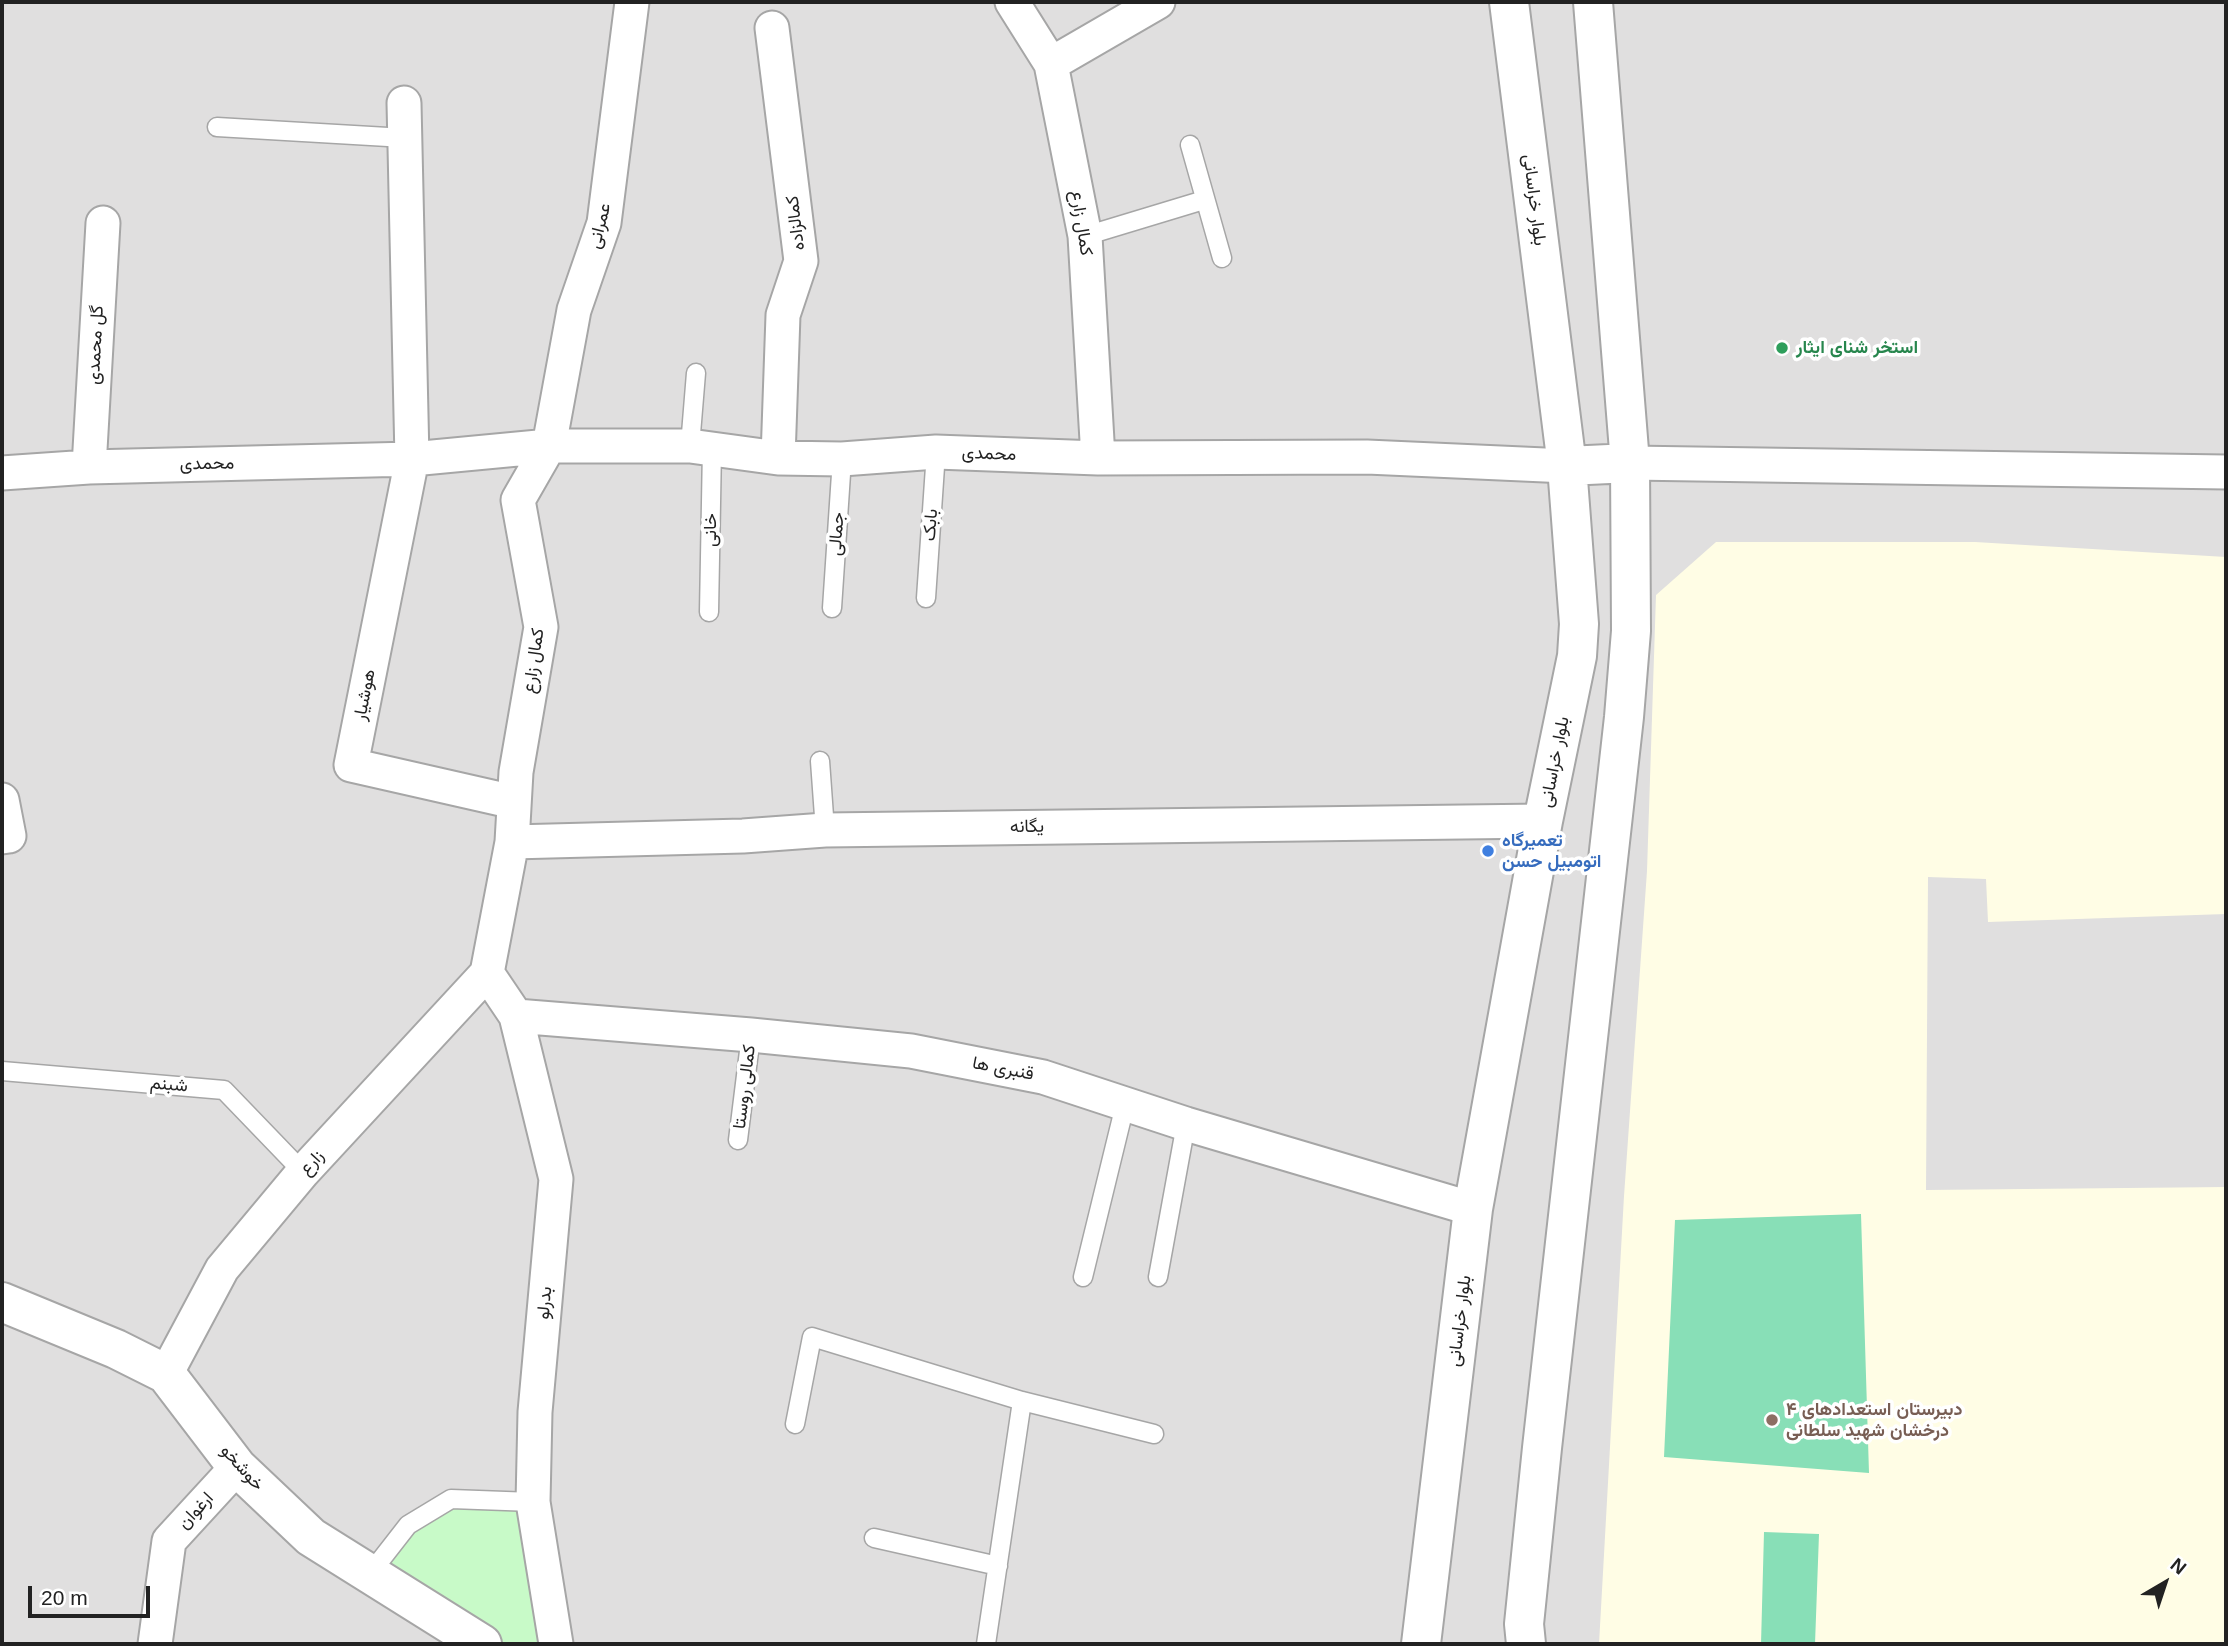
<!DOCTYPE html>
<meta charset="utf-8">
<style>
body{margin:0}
#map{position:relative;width:2228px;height:1646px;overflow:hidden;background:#f2eee9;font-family:Helvetica,sans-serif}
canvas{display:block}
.frame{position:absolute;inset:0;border:4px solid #222;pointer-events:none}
.north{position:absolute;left:2130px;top:1548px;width:70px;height:70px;-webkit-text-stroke:5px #fff;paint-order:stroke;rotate:39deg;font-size:19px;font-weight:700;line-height:28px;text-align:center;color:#222}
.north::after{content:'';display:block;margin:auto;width:24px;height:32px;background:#222;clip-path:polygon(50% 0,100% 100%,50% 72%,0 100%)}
.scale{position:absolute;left:28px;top:1586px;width:122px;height:32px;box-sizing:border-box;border:4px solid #222;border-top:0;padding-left:9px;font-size:21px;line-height:24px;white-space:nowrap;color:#222;-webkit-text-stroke:5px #fff;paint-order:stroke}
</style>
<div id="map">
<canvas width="2228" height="1646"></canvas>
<div class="frame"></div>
<div class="north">N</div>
<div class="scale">20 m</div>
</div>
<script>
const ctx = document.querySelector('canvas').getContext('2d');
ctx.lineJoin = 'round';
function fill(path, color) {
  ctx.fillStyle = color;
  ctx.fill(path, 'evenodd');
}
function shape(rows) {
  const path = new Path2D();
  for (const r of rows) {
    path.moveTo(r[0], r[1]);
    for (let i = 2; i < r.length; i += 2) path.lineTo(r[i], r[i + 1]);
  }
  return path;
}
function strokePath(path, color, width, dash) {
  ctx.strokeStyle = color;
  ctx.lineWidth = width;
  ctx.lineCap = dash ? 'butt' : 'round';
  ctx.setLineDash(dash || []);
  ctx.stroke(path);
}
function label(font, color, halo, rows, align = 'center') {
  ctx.font = font + ' Helvetica,Vazirmatn,sans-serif';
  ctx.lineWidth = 7;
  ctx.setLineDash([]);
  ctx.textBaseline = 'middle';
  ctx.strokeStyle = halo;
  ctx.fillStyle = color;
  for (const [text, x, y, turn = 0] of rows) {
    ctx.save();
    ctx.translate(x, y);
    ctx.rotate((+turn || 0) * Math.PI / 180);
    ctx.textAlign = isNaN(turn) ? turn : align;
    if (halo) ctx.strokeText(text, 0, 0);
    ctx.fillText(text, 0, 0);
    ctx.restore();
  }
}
const residential = shape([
 [2,2,2226,2,2226,1644,2,1644]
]);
const education = shape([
 [1716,542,1975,542,2226,557,2226,914,1988,922,1986,879,1928,877,1926,1190,2226,1187,2226,1644,1599,1644,1624,1196,1647,871,1656,595]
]);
const park = shape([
 [451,1499,533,1502,556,1644,482,1644,369,1575,408,1525]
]);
const pitch = shape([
 [1861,1214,1869,1473,1664,1457,1675,1220],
 [1764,1532,1819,1534,1815,1644,1761,1644]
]);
const service = shape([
 [217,127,405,138],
 [1190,145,1222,258],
 [1085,236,1204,200],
 [690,446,696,373],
 [926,598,936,452],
 [832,608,842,459],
 [709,612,712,448],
 [820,761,825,830],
 [2,1071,224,1090,303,1172],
 [738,1140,751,1035],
 [1083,1277,1125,1105],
 [1158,1277,1186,1124],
 [795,1424,812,1337,1022,1401,1154,1434],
 [874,1538,998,1566],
 [369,1575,408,1525,451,1499,533,1502],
 [986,1644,1022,1401]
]);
const minor = shape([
 [1012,2,1051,64,1085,236,1098,458],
 [772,28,801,261,783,315,778,458],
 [1051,64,1158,2],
 [404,103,412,459,351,765,514,802],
 [1630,463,2226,472],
 [89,467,103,223],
 [2,473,89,467,412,459,549,446,690,446,778,458,842,459,936,452,1098,458,1367,457,1567,466],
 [2,800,9,836,2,837],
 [512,842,743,836,825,830,1543,821],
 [487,973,512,842,516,772,541,627,518,500,549,446,574,310,604,223,632,2],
 [487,973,516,1016,556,1179,535,1412,533,1502,556,1644],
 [516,1016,751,1035,911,1051,1043,1077,1186,1124,1473,1209],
 [166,1374,222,1269,303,1172,487,973],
 [155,1644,169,1541,237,1467]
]);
const tertiary = shape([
 [1567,466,1630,463],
 [2,1302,116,1349,166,1374,237,1467,311,1537,482,1644],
 [1421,1644,1473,1209,1543,821,1577,656,1579,624,1567,466,1509,2],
 [1526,1644,1524,1624,1542,1448,1624,717,1631,631,1630,463,1593,2]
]);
const markers = [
 [1782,348,7,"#2e9e5b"],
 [1488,851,7,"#3f7fe0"],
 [1772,1420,7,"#8d6e63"]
];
const streetNames = [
 ["بلوار خراسانی",1534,200,83],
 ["کمالزاده",796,223,-97],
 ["کمال زارع",1081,223,81],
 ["عمرانی",600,226,-76],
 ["گل محمدی",96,345,-87],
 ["محمدی",989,454,2],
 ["محمدی",207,464,-1],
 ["بابک",931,525,-86],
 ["خانی",711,530,-89],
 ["جمالی",837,534,-86],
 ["کمال زارع",534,661,-82],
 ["هوشیار",365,695,-79],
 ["بلوار خراسانی",1555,762,-79],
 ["یگانه",1027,827,-1],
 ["قنبری ها",1003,1069,11],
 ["شبنم",169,1085,5],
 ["کمالی روستا",745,1087,-83],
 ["زارع",312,1163,-48],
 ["بدرلو",545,1303,-85],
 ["بلوار خراسانی",1460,1321,-83],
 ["خوشخو",242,1468,48],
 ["ارغوان",196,1511,-47]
];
const leisureNames = [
 ["استخر شنای ایثار",1796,348]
];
const shopNames = [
 ["تعمیرگاه",1502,841],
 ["اتومبیل حسن",1502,862]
];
const educationNames = [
 ["۴ دبیرستان استعدادهای",1786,1410],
 ["درخشان شهید سلطانی",1786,1431]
];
fill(residential, '#e0dfdf');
fill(education, '#fffde5');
fill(park, '#c8fac8');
fill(pitch, '#88dfb7');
strokePath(service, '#a6a6a6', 21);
strokePath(minor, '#a6a6a6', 37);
strokePath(tertiary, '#a6a6a6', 42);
strokePath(service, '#fff', 18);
strokePath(minor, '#fff', 33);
strokePath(tertiary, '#fff', 38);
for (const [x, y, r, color] of markers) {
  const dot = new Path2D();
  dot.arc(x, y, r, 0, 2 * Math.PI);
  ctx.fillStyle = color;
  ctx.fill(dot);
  strokePath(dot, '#fff', 2.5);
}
label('18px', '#222', '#fff', streetNames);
label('bold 18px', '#27864d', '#fff', leisureNames, 'left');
label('bold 18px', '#366cbe', '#fff', shopNames, 'left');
label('bold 18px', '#785e54', '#fff', educationNames, 'left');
</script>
